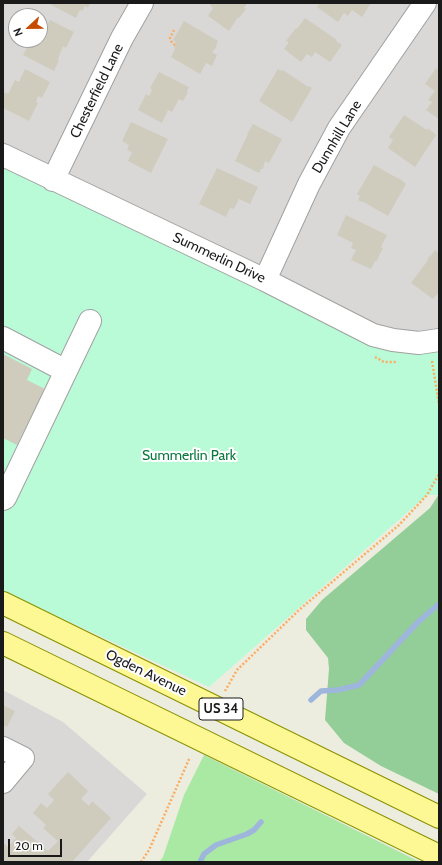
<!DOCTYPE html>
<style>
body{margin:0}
#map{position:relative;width:442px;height:865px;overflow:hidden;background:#eceddf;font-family:Cabin,sans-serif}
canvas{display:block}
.frame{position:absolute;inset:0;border:4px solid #1a1a1a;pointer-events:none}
.north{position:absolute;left:8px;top:8px;width:40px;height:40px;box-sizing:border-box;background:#fff;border:1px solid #a3a3a3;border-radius:50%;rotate:248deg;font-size:11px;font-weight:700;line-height:16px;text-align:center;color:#1a1a1a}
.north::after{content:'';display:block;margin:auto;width:14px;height:18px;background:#c54c00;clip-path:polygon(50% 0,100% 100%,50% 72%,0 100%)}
.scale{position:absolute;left:8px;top:839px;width:54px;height:18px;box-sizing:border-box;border:2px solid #1a1a1a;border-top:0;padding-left:5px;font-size:12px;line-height:14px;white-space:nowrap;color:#1a1a1a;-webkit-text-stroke:3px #fff;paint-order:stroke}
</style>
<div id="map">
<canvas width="442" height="865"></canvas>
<div class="frame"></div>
<div class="north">N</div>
<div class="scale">20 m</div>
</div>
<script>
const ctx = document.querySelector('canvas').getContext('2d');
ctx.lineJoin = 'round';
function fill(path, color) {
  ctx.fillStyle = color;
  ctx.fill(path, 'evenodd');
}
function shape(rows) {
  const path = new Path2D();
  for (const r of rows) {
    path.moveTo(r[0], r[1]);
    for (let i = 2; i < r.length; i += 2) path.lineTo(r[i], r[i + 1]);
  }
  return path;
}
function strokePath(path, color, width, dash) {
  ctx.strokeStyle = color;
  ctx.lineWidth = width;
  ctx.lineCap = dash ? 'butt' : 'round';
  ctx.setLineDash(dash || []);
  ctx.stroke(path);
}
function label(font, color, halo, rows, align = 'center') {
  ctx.font = font + ' Cabin,sans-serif';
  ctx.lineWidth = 4;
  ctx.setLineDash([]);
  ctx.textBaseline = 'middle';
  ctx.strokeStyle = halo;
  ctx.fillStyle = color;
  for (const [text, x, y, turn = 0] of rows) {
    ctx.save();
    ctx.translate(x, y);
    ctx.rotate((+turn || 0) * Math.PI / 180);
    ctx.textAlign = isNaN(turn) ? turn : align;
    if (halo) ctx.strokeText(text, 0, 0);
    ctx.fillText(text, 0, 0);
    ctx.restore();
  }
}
const residential = shape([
 [3,3,439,3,439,352,407,354,3,164],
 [16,16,40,16,40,40,16,40],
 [3,690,63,722,147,794,87,862,3,862]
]);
const grass = shape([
 [204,755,420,862,159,862,163,857,184,795]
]);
const forest = shape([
 [439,494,439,794,381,766,344,743,325,720,329,669,328,658,306,630,306,619,322,600,430,508]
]);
const park = shape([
 [3,161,407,354,439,352,439,495,427,495,209,687,3,591]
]);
const stream = shape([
 [311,700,321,691,338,690,359,685,419,621,439,604],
 [200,862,204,854,216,845,247,834,254,830,261,822]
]);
const building = shape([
 [48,3,90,3,88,8,85,6,82,11,80,10,76,18],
 [211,3,246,3,247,4,244,8,246,9,239,18,238,17,229,31,208,16,213,8,210,5],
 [320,3,371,3,362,17,352,10,348,16,344,13,338,22,317,7],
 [305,18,337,40,336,41,342,45,330,62,315,52,312,57,307,54,301,62,284,49,289,42,286,41,296,28,297,29],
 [50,20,74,32,66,48,63,46,58,59,59,60,54,71,23,55,29,43,32,44,34,40,40,40,40,31,43,32],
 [184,21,218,41,215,49,212,52,217,55,212,66,206,63,200,74,171,57,175,49,174,47,176,42,173,40],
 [436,68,439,71,439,119,426,110,432,102,428,100,435,91,425,84],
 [25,69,50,82,42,98,38,96,36,102,38,103,29,121,3,108,3,96,5,92,8,94,15,80,19,82],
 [278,69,282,71,283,70,308,87,309,86,312,88,292,122,259,101],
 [159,72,189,87,187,91,188,92,183,101,179,99,172,112,168,110,162,123,138,110,146,94,149,96,152,90,150,88],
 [404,115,427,130,428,128,436,135,415,167,388,148,393,140,389,137],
 [131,122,168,139,151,173,128,161,132,152,127,150,129,145,122,141],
 [253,124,282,139,269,163,265,161,263,169,261,169,259,173,235,161,248,134,247,134],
 [374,165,399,179,399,178,406,184,388,216,362,201,362,202,358,200,360,196,357,194],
 [217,168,258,187,250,204,239,199,234,209,230,208,226,217,199,204],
 [346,215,387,235,381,247,383,248,376,262,375,261,371,269,351,260,356,250,351,248,353,243,337,235],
 [435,250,439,253,439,292,433,299,411,283,428,260,427,260,429,256,430,257],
 [3,354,32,369,27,380,45,389,17,445,3,438],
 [3,705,15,711,7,727,3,725],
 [68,772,88,791,81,799,89,806,92,801,111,818,72,862,3,862,3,846,5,844,8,847,16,838,12,834,19,826,48,851,58,841,43,828,46,825,33,813,41,803,47,808,54,800,48,794]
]);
const path = shape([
 [174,30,170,38,172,43,175,45],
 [375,357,384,362,397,362],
 [432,361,439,404],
 [225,691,237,670,299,610,399,525,427,495,439,474],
 [141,862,149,850,190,757]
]);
const minor = shape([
 [3,155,265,280,373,335,393,340,419,343,439,340],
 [53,180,122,38,142,3],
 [265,280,309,184,339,128,425,3],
 [3,338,66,371,5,498,3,499],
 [66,371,90,321],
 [3,748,23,758,3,782]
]);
const major = shape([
 [3,603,439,817],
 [3,643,439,856]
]);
const shields = [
 [221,709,44]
];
const shieldNames = [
 ["US 34",221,709]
];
const streetNames = [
 ["Chesterfield Lane",97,91,-64],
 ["Dunnhill Lane",337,137,-59],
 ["Summerlin Drive",219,258,25],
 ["Ogden Avenue",146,673,26]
];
const parkNames = [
 ["Summerlin Park",189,456]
];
fill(residential, '#d9d8d7');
fill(grass, '#aae9a3');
fill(forest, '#93cd98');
fill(park, '#b9fad7');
strokePath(stream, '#9eb6dc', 5.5);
fill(building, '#cfccbd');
strokePath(minor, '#a1a1a1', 24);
strokePath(major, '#899100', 24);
strokePath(path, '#fcac61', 2.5, [2, 2]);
strokePath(minor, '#fff', 22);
strokePath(major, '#fdf894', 22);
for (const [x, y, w] of shields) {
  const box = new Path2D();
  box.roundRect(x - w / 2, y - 11, w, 22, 3);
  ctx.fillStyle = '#fff';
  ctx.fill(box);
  strokePath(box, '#1a1a1a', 1);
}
label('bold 13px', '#1a1a1a', null, shieldNames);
label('14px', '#1a1a1a', '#fff', streetNames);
label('14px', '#09783d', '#fff', parkNames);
</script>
